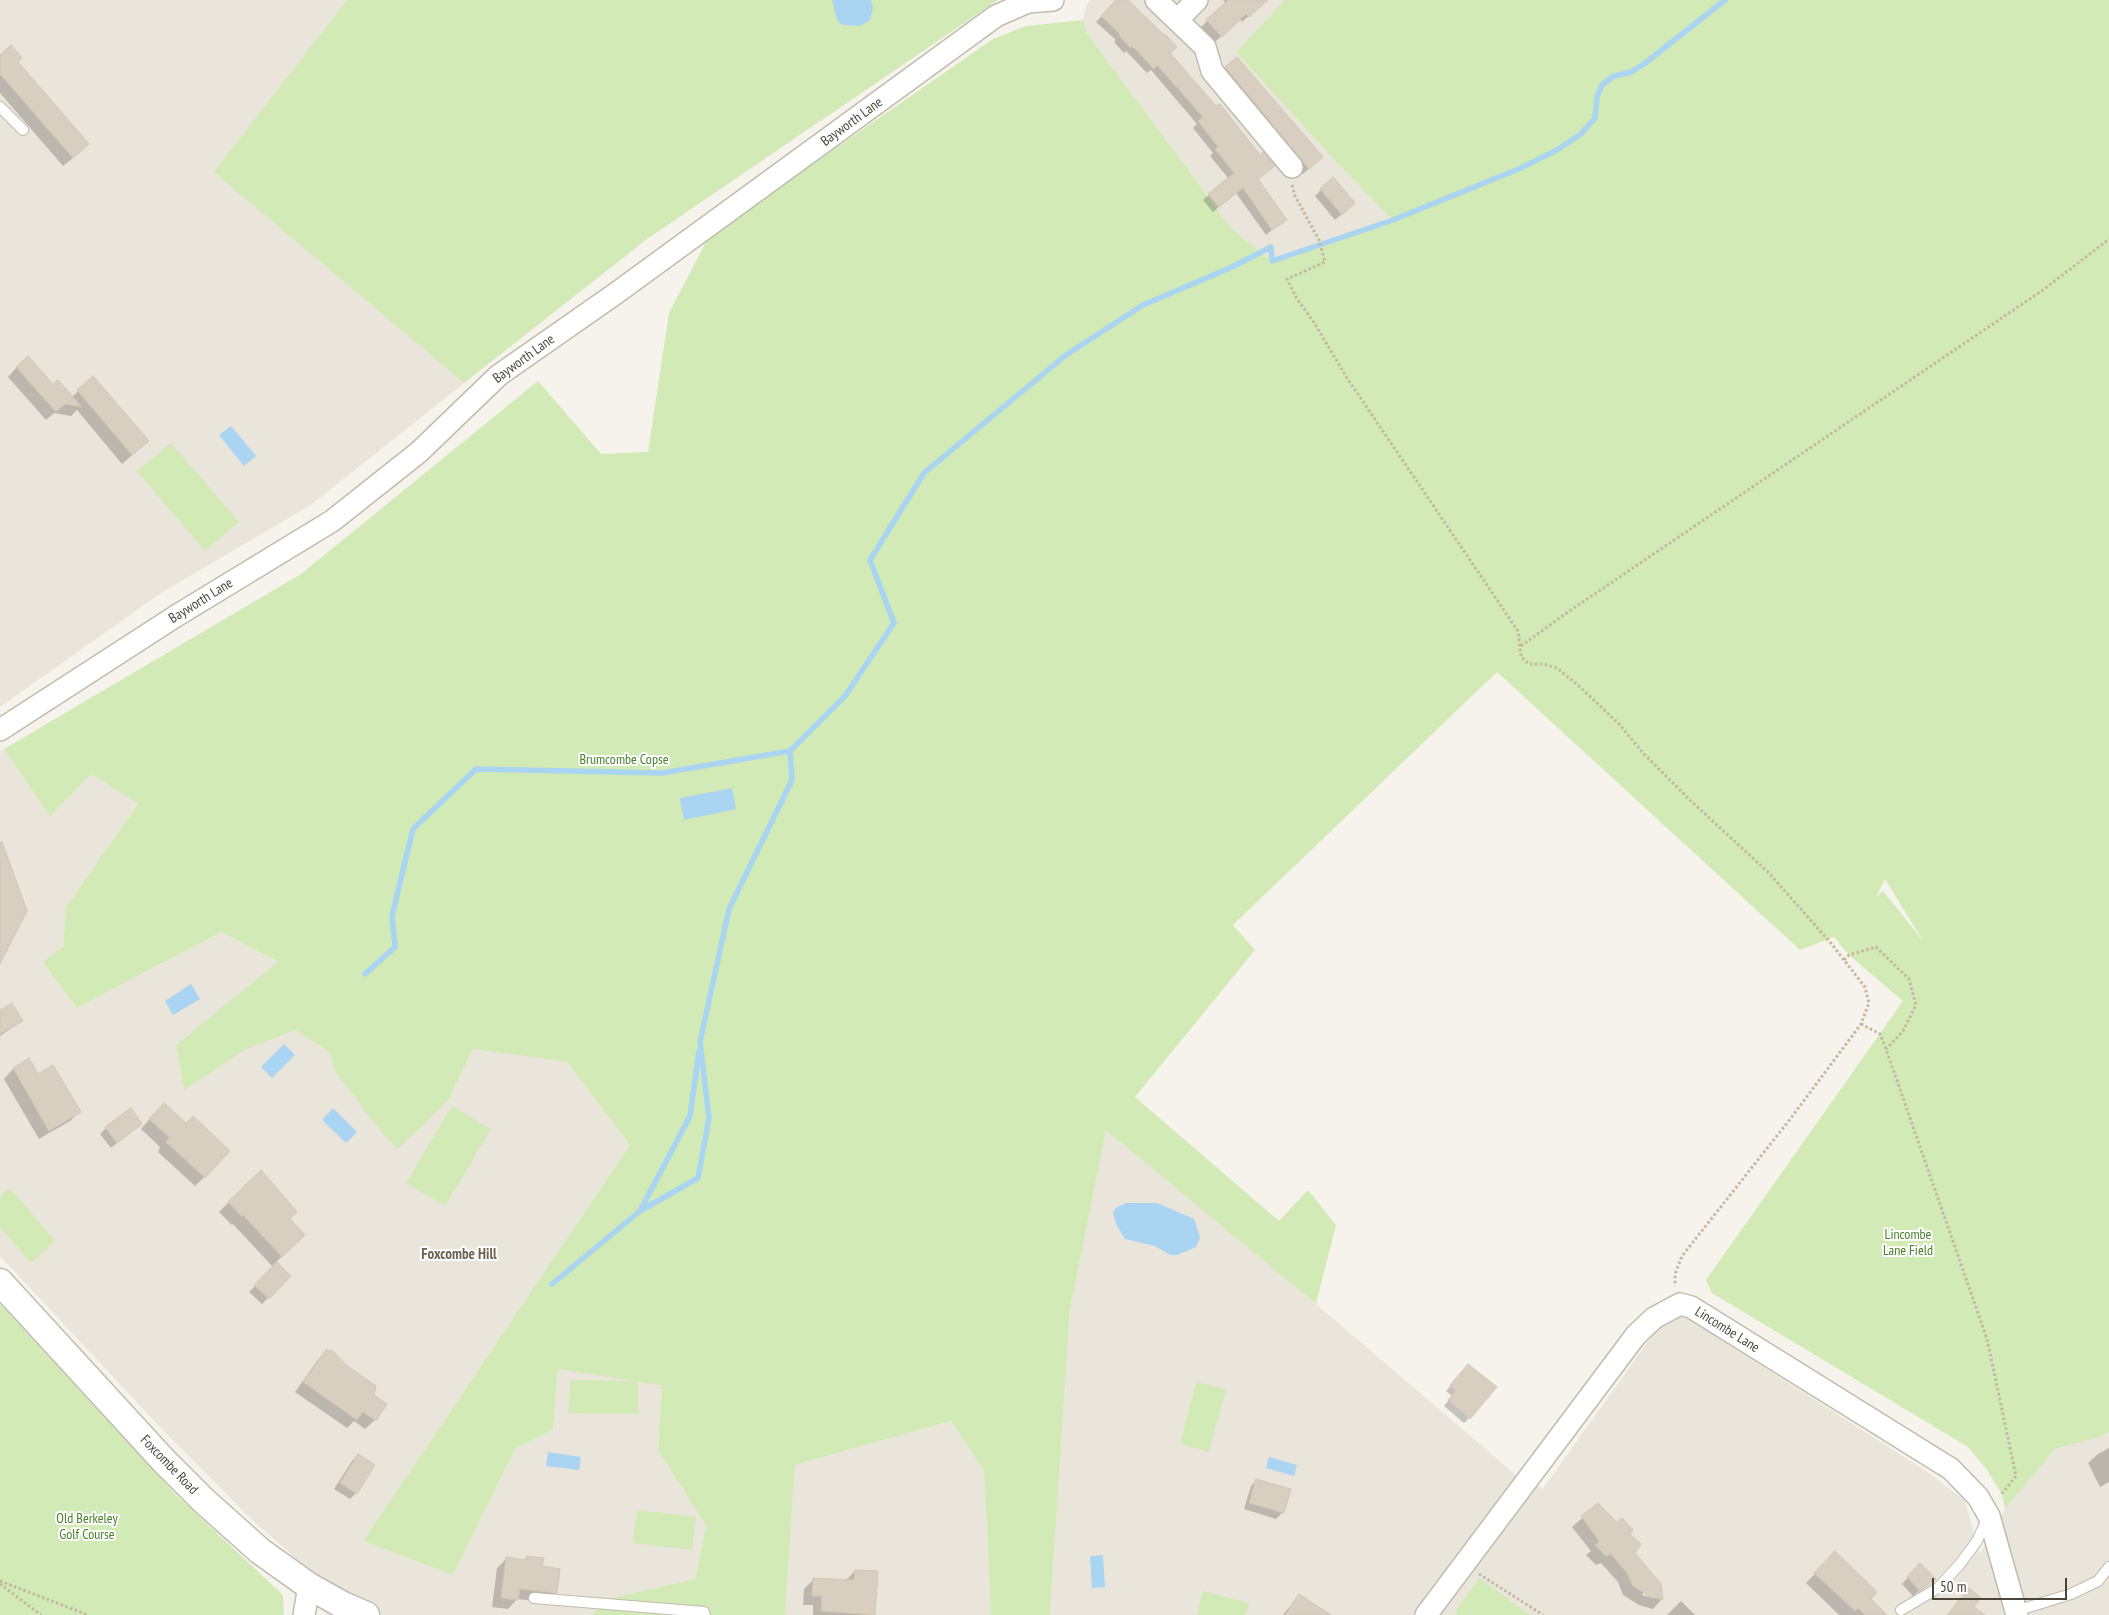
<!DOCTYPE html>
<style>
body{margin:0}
#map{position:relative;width:2109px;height:1615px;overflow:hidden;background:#f6f3ec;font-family:"PT Sans Narrow",sans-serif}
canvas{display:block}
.scale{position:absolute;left:1932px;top:1578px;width:135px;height:22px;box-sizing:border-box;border:2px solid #4b4439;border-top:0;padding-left:6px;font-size:15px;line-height:18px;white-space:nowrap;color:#4b4439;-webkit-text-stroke:4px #fff;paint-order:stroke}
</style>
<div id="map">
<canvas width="2109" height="1615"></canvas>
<div class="scale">50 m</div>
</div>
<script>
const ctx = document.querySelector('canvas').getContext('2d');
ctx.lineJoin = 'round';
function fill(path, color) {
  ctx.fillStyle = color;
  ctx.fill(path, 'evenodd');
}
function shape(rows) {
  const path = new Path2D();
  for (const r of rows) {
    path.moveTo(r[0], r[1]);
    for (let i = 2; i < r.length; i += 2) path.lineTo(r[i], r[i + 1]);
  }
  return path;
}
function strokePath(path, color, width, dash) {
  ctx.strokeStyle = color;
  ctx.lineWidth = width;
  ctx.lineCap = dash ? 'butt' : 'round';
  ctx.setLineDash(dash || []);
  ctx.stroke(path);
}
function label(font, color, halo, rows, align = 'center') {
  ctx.font = font + ' "PT Sans Narrow",sans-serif';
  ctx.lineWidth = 4;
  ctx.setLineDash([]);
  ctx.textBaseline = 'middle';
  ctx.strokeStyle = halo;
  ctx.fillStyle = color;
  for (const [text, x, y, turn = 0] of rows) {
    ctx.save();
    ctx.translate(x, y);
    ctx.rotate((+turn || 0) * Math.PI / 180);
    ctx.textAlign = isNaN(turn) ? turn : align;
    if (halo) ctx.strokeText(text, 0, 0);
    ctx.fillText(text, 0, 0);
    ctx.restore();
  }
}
const residential = shape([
 [0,0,347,0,215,172,464,383,312,504,158,595,0,707],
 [1090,0,1285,0,1236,52,1340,166,1393,220,1272,261,1232,229,1086,32,1083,20,1086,6],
 [4,749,50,815,91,774,138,804,66,907,63,947,77,1008,223,932,279,963,176,1045,184,1089,245,1050,295,1030,329,1052,335,1071,448,1101,473,1049,567,1062,630,1145,363,1541,453,1575,515,1449,553,1430,558,1368,662,1386,658,1450,706,1526,695,1579,607,1599,592,1615,326,1615,339,1589,314,1574,252,1520,161,1428,0,1256,0,751],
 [1106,1129,1316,1304,1517,1476,1543,1489,1666,1316,1681,1314,1929,1473,1965,1501,1980,1554,2005,1509,2055,1449,2100,1437,2109,1432,2109,1615,1050,1615,1070,1310],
 [951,1421,984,1471,991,1615,785,1615,795,1465]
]);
const green = shape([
 [347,0,998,0,647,239,464,383,214,172],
 [1285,0,2109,0,2109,1432,2100,1437,2055,1449,2005,1509,2002,1494,1987,1470,1968,1447,1712,1293,1706,1280,1903,1001,1849,955,1834,937,1800,950,1497,672,1233,925,1255,950,1135,1097,1279,1221,1308,1190,1336,1225,1316,1304,1106,1130,1070,1310,1050,1615,991,1615,984,1471,951,1421,795,1465,785,1615,592,1615,607,1599,695,1579,706,1526,658,1450,662,1386,638,1382,638,1414,568,1413,571,1380,633,1381,558,1369,553,1430,515,1449,453,1575,363,1541,630,1145,567,1062,473,1049,448,1101,397,1149,379,1129,335,1071,329,1052,295,1030,245,1050,184,1090,176,1045,278,962,222,932,77,1008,43,962,63,947,66,907,138,804,91,774,50,816,4,749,301,574,538,381,601,454,648,452,669,313,709,236,993,39,1026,26,1083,20,1086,32,1232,229,1272,261,1393,220,1340,166,1236,52],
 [1885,879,1923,941,1883,891,1876,897],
 [171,443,239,522,205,551,137,471],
 [452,1106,491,1129,445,1206,406,1183],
 [10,1188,55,1241,31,1263,0,1227,0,1197],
 [0,1304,174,1493,283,1595,284,1615,0,1615],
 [1196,1382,1226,1389,1209,1452,1180,1444],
 [637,1510,696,1517,692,1550,633,1543],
 [1479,1578,1530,1615,1458,1615,1455,1612],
 [1203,1591,1249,1603,1246,1615,1197,1615]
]);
const water = shape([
 [832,0,871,0,873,7,870,20,860,26,842,25,837,20],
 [231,426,256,456,244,466,219,435],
 [732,788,736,809,684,820,680,798],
 [191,984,200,999,173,1015,165,1001],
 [284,1044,295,1055,272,1078,261,1067],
 [333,1108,357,1132,346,1143,322,1120],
 [1127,1203,1157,1203,1194,1219,1200,1237,1196,1247,1177,1255,1170,1255,1155,1246,1125,1239,1116,1224,1113,1212,1117,1207],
 [548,1452,581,1457,579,1470,546,1466],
 [1269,1457,1297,1465,1294,1476,1266,1468],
 [1103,1555,1105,1587,1092,1588,1090,1556]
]);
const shadow = shape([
 [1117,0,1126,0,1169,53,1285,219,1266,235,1236,193,1213,212,1203,200,1229,179,1210,156,1213,153,1193,128,1197,124,1151,70,1147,73,1126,51,1124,53,1114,42,1116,40,1096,22],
 [1223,0,1266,0,1242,22,1240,19,1215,42,1201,27,1226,3],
 [0,57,16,62,79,153,63,166,0,93],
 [1226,68,1315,163,1303,174,1220,74],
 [1321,190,1348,209,1335,220,1315,196],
 [17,367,72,397,93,378,138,450,122,464,77,410,71,416,54,413,46,420,8,377],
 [0,1012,22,1021,0,1036],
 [29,1060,38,1075,79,1112,70,1121,39,1139,4,1079,13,1069],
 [154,1114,204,1177,195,1186,158,1152,160,1147,141,1129],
 [141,1124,111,1148,100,1134,106,1128],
 [229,1202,288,1219,294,1245,272,1266,233,1224,232,1225,219,1212],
 [277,1264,289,1276,262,1304,249,1292],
 [326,1351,375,1420,365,1429,354,1421,347,1428,295,1392,317,1361],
 [1463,1371,1469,1418,1464,1423,1444,1406,1452,1396,1446,1391],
 [2109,1448,2109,1482,2100,1487,2088,1463,2098,1454],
 [358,1455,356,1493,350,1499,334,1489,352,1461],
 [1257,1480,1289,1490,1282,1513,1276,1519,1244,1509,1251,1486],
 [1598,1504,1634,1553,1662,1599,1653,1609,1639,1605,1623,1595,1618,1582,1601,1563,1596,1565,1586,1555,1591,1551,1572,1527],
 [1643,1593,1653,1595,1653,1598,1642,1595],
 [1835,1553,1869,1599,1878,1615,1839,1615,1806,1583],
 [527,1557,541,1567,556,1592,546,1602,517,1599,508,1609,492,1607,497,1568,506,1559,523,1561],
 [1920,1565,1934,1579,1913,1596,1902,1584],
 [855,1571,873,1615,813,1615,813,1605,803,1605,804,1589,814,1579,845,1581],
 [1299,1595,1329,1615,1283,1615],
 [1681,1601,1695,1615,1667,1615]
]);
const stream = shape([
 [365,974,395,947,392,916,413,829,476,769,662,773,790,751,845,696,894,623,870,560,924,473,1066,355,1143,305,1230,268,1271,247,1272,261,1393,220,1521,168,1557,150,1581,134,1595,118,1597,97,1602,85,1614,76,1631,72,1644,64,1725,0],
 [640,1211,690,1116,699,1051],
 [552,1284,640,1211,698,1178,709,1118,700,1042,729,909,792,780,790,751]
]);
const building = shape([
 [1116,0,1128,0,1164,35,1165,34,1177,47,1170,53,1216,106,1220,104,1260,155,1263,152,1275,166,1258,179,1287,220,1272,230,1243,188,1219,207,1208,194,1234,173,1215,149,1218,147,1198,121,1203,117,1157,65,1154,69,1132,46,1131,48,1119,36,1120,34,1101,16,1116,0],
 [1228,0,1268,0,1249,17,1246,14,1222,37,1206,20,1228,0],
 [11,45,22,58,18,62,89,144,73,158,0,74,0,55,11,45],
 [1237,57,1323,157,1309,169,1225,67,1237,57],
 [1333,177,1355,203,1342,215,1320,189,1333,177],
 [28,356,53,384,58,380,82,407,65,404,56,412,16,367,28,356],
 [93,376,149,441,132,455,77,390,93,376],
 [0,842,2,842,27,911,0,964,0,842],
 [12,1003,23,1021,0,1034,0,1010,12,1003],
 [29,1058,38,1074,53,1065,81,1112,49,1131,13,1068,29,1058],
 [164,1103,186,1123,193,1116,230,1151,205,1178,166,1142,169,1137,149,1119,164,1103],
 [131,1108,142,1124,117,1143,105,1127,131,1108],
 [261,1170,297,1212,290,1219,305,1235,282,1257,243,1215,242,1217,228,1202,261,1170],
 [277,1262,291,1276,269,1299,254,1285,277,1262],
 [326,1350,333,1351,346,1365,376,1386,374,1395,387,1404,376,1421,363,1412,357,1420,303,1382,326,1350],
 [1468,1364,1497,1387,1470,1419,1448,1400,1456,1391,1450,1385,1468,1364],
 [358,1454,375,1465,357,1494,340,1483,358,1454],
 [1256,1479,1291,1489,1284,1513,1249,1503,1256,1479],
 [1598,1503,1617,1522,1622,1518,1633,1530,1630,1534,1641,1544,1635,1553,1661,1584,1663,1600,1649,1596,1633,1586,1627,1573,1611,1554,1606,1556,1595,1545,1599,1541,1581,1516,1598,1503],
 [1835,1551,1877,1592,1871,1599,1887,1615,1865,1615,1858,1608,1855,1611,1814,1573,1835,1551],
 [527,1556,544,1558,542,1566,560,1569,557,1593,520,1589,518,1600,501,1598,506,1557,526,1560,527,1556],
 [1920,1563,1936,1579,1920,1591,1907,1577,1920,1563],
 [855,1570,878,1571,875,1615,821,1611,822,1596,812,1596,813,1578,854,1580,855,1570],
 [1969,1588,1981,1598,1974,1607,1985,1615,1947,1615,1969,1588],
 [1299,1594,1331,1615,1285,1615,1299,1594]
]);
const path = shape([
 [1292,185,1295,196,1319,240,1325,262,1287,279,1297,299,1313,321,1347,378,1518,631,1521,657,1529,664,1543,664,1557,668,1580,687,1619,724,1644,754,1692,802,1768,872,1830,942,1865,987,1869,1003,1861,1024,1791,1118,1682,1256,1675,1274,1675,1286],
 [1521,646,1568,612,2043,290,2109,239],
 [1844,960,1849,955,1876,947,1909,979,1916,1005,1903,1031,1886,1049],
 [1861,1024,1880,1034,1886,1049,1987,1339,2016,1476,2000,1496],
 [1479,1574,1543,1615],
 [0,1581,88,1615],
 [0,1584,41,1615]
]);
const service = shape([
 [0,107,23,130],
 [534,1598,704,1612,705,1615],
 [1901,1610,1938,1588,1960,1564,1977,1541,1987,1519],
 [2016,1611,2071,1594,2098,1581,2109,1567]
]);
const minor = shape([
 [1156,0,1205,47,1212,71,1292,167],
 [1177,20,1197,0],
 [0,730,176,616,332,521,419,452,499,375,615,294,996,16,1028,2,1053,0],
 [304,1615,309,1586],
 [1426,1615,1636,1335,1654,1318,1680,1304,1691,1307,1951,1469,1978,1497,1989,1516,2017,1615]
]);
const tertiary = shape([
 [0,1282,164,1461,203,1500,260,1551,309,1586,343,1605,366,1615]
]);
const streetNames = [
 ["Bayworth Lane",852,122,-36],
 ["Bayworth Lane",524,359,-36],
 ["Bayworth Lane",201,601,-32],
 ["Lincombe Lane",1727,1330,32],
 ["Foxcombe Road",169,1465,46]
];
const parkNames = [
 ["Brumcombe Copse",624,760],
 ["Lincombe",1908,1235],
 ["Lane Field",1908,1251],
 ["Old Berkeley",87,1519],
 ["Golf Course",87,1535]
];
const neighbourhoodNames = [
 ["Foxcombe Hill",459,1255]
];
fill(residential, '#eae5da');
fill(green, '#d2eab5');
fill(water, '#a9d4f2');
fill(shadow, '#0003');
strokePath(stream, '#a9d4f2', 5.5);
fill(building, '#d8cfc1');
strokePath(building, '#d3c7b4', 1);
strokePath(service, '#c2bbae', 12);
strokePath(minor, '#c2bbae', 24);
strokePath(tertiary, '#c2bbae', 29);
strokePath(path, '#c4b79f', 3, [2.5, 2.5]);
strokePath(service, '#fff', 10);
strokePath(minor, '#fff', 21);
strokePath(tertiary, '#fff', 26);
label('14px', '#4b4439', '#fff', streetNames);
label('14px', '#4a7f2a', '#fff', parkNames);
label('bold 15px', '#6e6250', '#fff', neighbourhoodNames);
</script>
